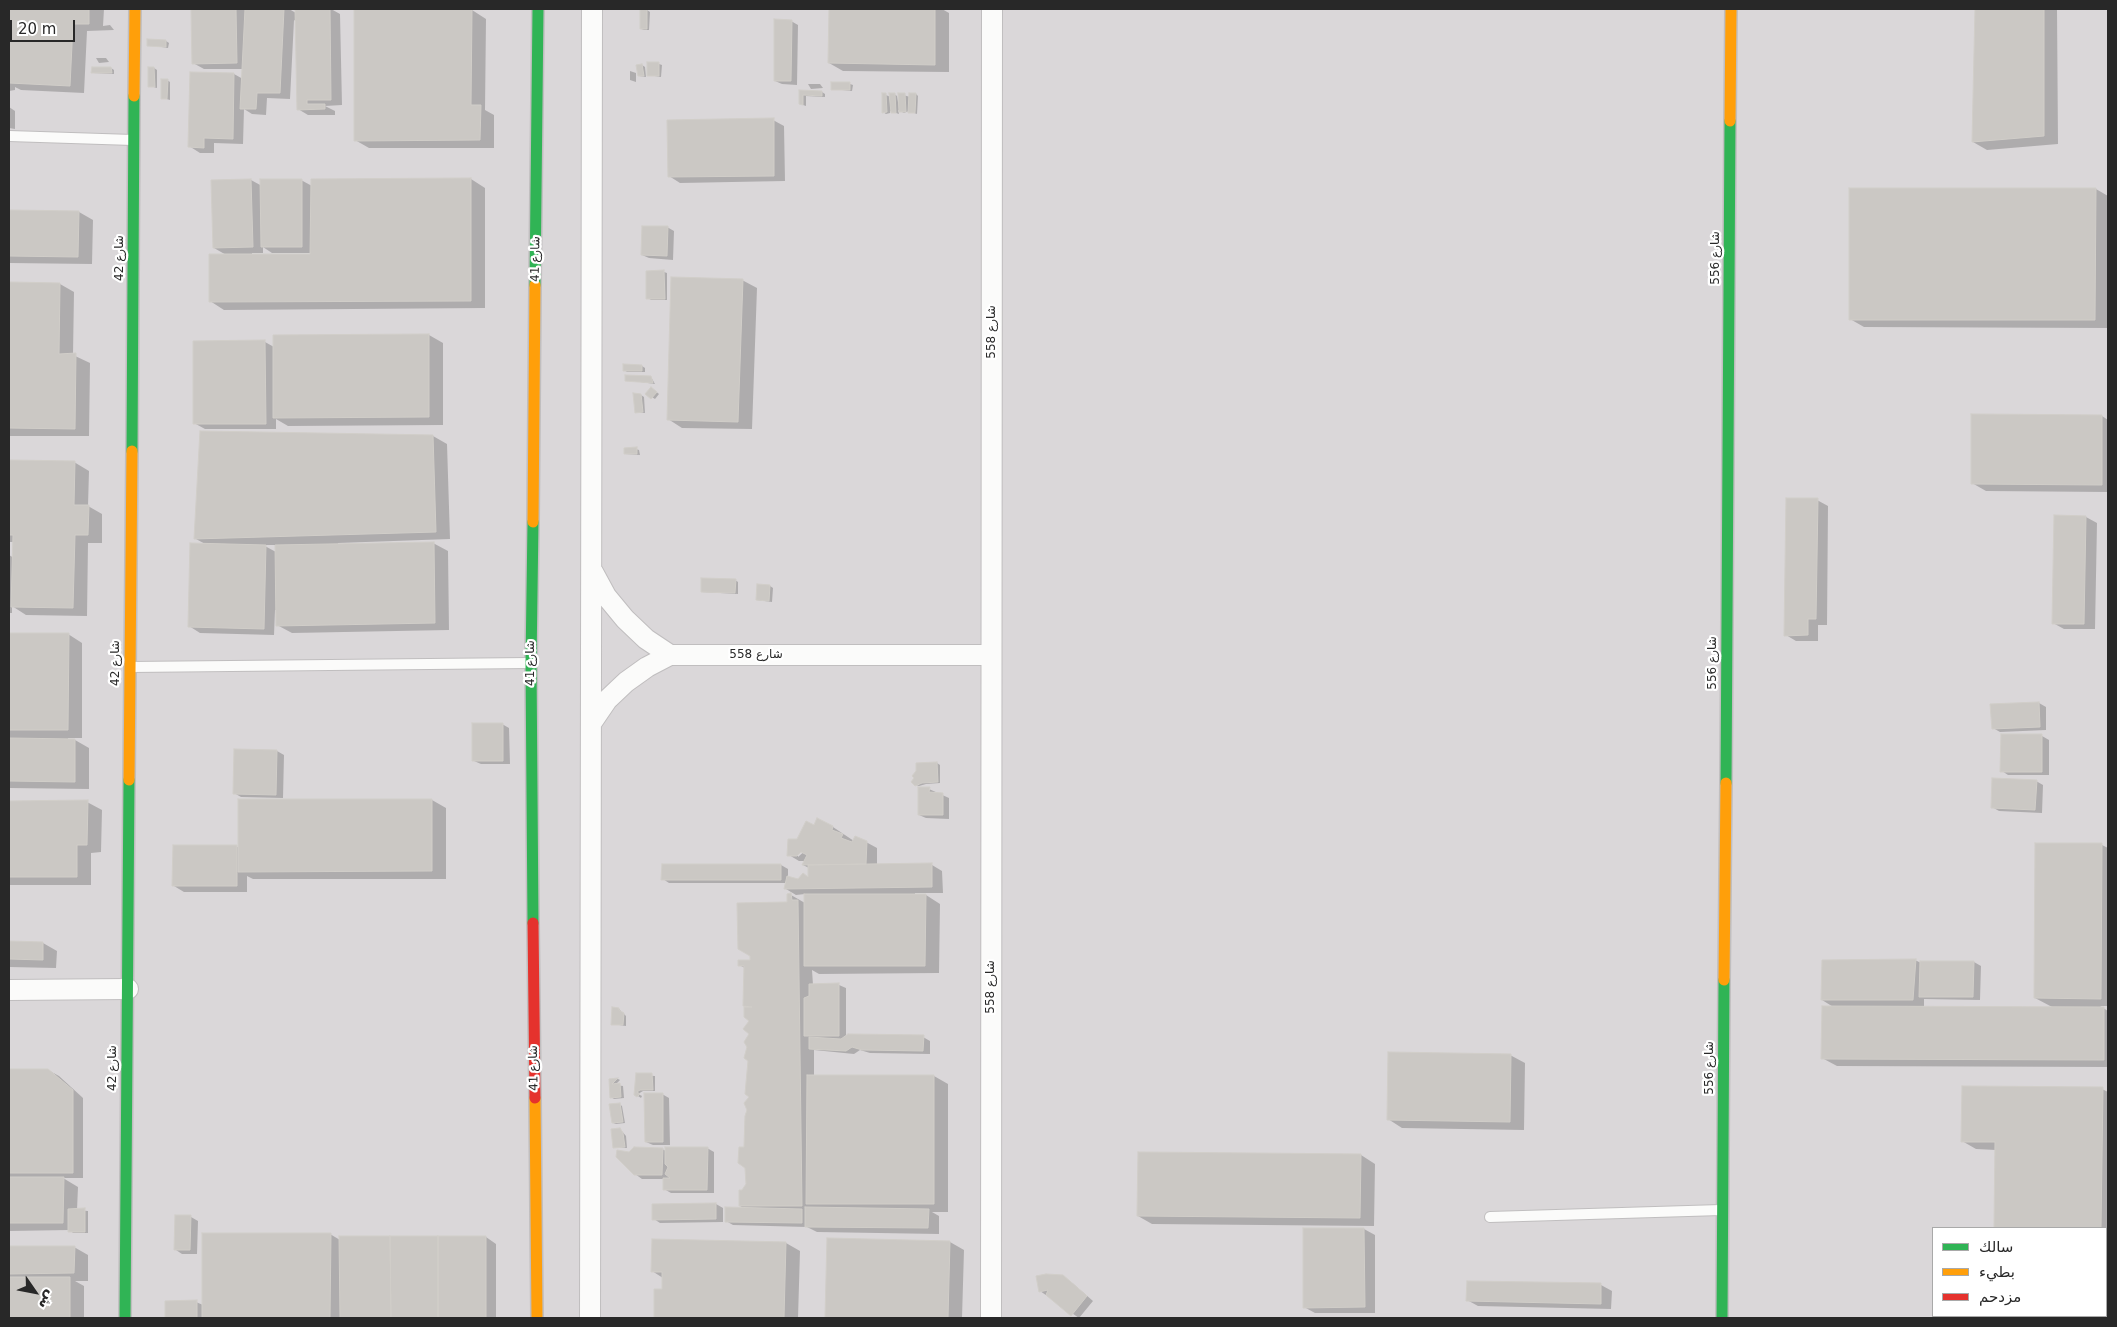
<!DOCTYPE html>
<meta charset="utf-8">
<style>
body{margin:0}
#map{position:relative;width:2117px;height:1327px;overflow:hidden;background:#e6e2dd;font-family:"DejaVu Sans","Noto Naskh Arabic",sans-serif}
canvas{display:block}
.frame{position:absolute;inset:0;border:10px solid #282828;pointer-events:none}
.legend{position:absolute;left:1932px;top:1227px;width:175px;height:90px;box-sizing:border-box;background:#fff;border:1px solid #a9a9a9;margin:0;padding:6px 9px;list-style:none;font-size:15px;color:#282828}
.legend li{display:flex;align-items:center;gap:10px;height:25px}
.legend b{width:25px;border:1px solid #a9a9a9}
.north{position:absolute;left:10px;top:1267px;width:50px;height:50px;-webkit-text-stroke:4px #fff;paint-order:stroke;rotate:123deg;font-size:14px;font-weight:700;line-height:20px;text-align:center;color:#282828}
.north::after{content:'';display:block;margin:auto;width:18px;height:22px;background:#282828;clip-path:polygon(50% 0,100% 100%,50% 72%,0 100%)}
.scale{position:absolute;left:10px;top:20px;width:65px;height:22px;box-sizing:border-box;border:2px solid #282828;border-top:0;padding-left:6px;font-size:15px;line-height:18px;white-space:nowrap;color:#282828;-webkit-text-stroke:4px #fff;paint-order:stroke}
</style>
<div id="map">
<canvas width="2117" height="1327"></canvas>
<div class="frame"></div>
<ul class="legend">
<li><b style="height:6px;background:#30b455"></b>سالك</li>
<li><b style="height:6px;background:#ff9f0a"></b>بطيء</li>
<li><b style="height:6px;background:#e5322d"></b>مزدحم</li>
</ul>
<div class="north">ش</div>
<div class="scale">20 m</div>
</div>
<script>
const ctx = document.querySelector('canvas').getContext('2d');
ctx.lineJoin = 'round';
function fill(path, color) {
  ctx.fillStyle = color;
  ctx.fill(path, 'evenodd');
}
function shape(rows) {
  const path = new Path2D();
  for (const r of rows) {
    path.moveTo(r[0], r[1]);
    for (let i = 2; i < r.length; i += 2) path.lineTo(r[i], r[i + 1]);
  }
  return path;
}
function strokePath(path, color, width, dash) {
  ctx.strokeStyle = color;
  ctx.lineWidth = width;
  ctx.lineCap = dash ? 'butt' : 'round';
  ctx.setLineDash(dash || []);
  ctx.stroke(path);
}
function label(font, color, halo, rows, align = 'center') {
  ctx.font = font + ' "DejaVu Sans","Noto Naskh Arabic",sans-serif';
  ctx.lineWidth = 4.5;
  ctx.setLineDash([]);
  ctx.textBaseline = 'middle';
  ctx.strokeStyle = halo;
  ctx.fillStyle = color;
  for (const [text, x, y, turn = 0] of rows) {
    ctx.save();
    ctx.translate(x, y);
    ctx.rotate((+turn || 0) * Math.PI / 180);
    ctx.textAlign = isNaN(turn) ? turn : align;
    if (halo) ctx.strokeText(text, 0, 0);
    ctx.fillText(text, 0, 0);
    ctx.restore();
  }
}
const industrial = shape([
 [9,9,2108,9,2108,1318,9,1318],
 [1933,1228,2106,1228,2106,1316,1933,1316]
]);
const shadow = shape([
 [9,9,104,9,103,26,110,25,114,30,87,31,84,93,21,90,15,87,15,90,9,91],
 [193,9,289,9,296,13,296,9,331,9,340,14,342,105,325,106,335,111,335,115,308,115,298,109,296,21,294,20,290,99,267,98,266,115,252,114,244,109,243,144,214,143,214,153,200,153,189,146,191,73,234,74,243,79,243,69,204,69,193,63],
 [830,9,942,9,949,13,949,72,843,71,829,63],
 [1976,9,2057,9,2058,144,1987,150,1973,142],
 [472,10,486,19,485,110,494,115,494,148,369,148,355,140],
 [647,10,650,12,649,30,644,30,641,29],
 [791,21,798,25,797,85,782,84,775,81],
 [166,41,169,43,168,48,149,45],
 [96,58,106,58,109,62,99,63],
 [659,64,662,65,661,77,648,75],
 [642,65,645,67,646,77,639,76],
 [111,68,114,70,114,74,93,73],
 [154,68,157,70,157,88,150,86],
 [630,71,636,73,636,82,630,80],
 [167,80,170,82,170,100,163,98],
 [808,84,820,84,823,88,811,89],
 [850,84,853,85,852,91,832,89],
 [801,91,822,92,825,94,825,97,806,96,806,106,800,104],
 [883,94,891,97,894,94,897,96,898,102,900,102,900,94,910,97,916,94,918,96,917,114,909,111,904,113,898,110,899,114,890,111,890,113,886,114,883,112],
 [9,107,15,111,15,129,9,128],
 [773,120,784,126,785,181,680,183,669,176],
 [471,179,485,188,485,308,224,310,210,301,228,256,214,248,251,180,262,186,301,180,312,186],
 [263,247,272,253,312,253,312,255,252,255,252,253,263,253],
 [2096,189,2108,196,2108,328,1864,327,1850,319],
 [9,211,79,212,93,220,92,264,9,263],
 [667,227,674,231,673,260,649,258,642,255],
 [664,272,667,273,667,300,651,300,648,298],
 [742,280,757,288,752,429,682,428,668,419],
 [9,284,60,284,74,292,73,355,90,363,89,436,9,436],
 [429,335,443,343,443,425,288,426,276,419,276,429,205,429,194,423,194,342,265,342,274,347,274,337],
 [624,366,642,366,645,368,645,372,627,372,624,370],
 [651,377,655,384,626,380],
 [654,390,659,394,655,399,652,397],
 [641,395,644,397,645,413,636,412],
 [1973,415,2102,416,2108,420,2108,492,1986,491,1972,483],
 [201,433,433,436,447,444,450,539,338,543,338,545,433,543,448,551,449,630,292,633,277,625,277,610,275,610,274,635,200,633,189,626,207,545,196,539],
 [263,545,276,545,276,552],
 [636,449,639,450,640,455,625,454],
 [9,461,74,462,89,471,88,506,102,514,102,543,88,543,87,616,26,615,12,606,12,613,9,613,9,555,14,558,14,542,9,542],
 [1817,500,1828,506,1827,625,1818,625,1818,641,1796,641,1786,635],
 [2055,516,2086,517,2097,523,2095,629,2064,629,2053,623],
 [735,580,738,582,738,594,702,592],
 [770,586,773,588,772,602,757,600],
 [68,634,82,643,82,738,68,738,68,740,75,740,89,748,89,789,9,788,9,635],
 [2039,703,2046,707,2046,730,2000,732,1993,728],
 [502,724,509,728,510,764,481,764,474,761],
 [2042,736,2049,740,2049,775,2008,775,2002,771],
 [277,751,284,755,283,798,241,797,234,793],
 [937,763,940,765,940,783,926,784,919,786,916,785],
 [2036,781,2043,785,2042,813,1999,811,1992,807],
 [929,789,949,798,949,819,926,818,919,815],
 [239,800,432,800,446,808,446,879,253,879,247,876,247,892,184,892,174,886,174,846,239,847],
 [9,802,87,802,102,810,101,852,91,853,91,885,9,885],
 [815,826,833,827,854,841,866,842,877,848,877,865,932,865,942,871,943,893,915,893,915,895,926,895,940,904,939,973,819,974,812,970,813,985,839,985,846,988,846,1037,923,1037,930,1041,930,1054,870,1053,860,1050,854,1054,814,1050,814,1076,934,1076,948,1084,948,1212,932,1212,939,1216,939,1234,817,1232,807,1227,733,1225,726,1221,745,1209,740,1206,743,1191,748,1184,745,1149,750,1097,751,1020,749,1008,744,1005,745,968,739,965,751,961,788,903,791,895,805,903,805,894,796,895,786,889,787,883,669,883,663,879,781,865,788,869,788,877,799,880,809,878,809,868,803,865,805,861,799,861,789,855,798,841],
 [807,849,798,857,798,853],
 [2102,845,2108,848,2108,1006,2100,1006,2108,1011,2108,1067,1837,1066,1822,1058,1835,1008,1822,1000,1915,960,1921,963,1974,962,1981,966,1980,1000,1924,999,1924,1008,2054,1008,2035,998],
 [9,943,43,943,57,951,56,968,9,967],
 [619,1009,626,1016,626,1026,612,1024],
 [1510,1055,1525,1063,1524,1130,1402,1128,1388,1119],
 [48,1070,59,1076,83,1098,83,1178,63,1178,78,1187,77,1210,88,1211,88,1233,73,1233,70,1230,9,1231,9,1074],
 [637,1075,655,1076,655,1091,643,1091,638,1094,642,1096,641,1098,635,1094],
 [618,1079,620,1080,615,1085,623,1086,624,1098,614,1099,611,1097,610,1080],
 [2102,1089,2108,1092,2108,1318,1995,1318,1994,1316,2106,1316,2106,1228,1995,1228,1996,1150,1976,1149,1962,1141],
 [662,1094,669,1098,670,1145,653,1145,646,1142],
 [619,1104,622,1106,625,1123,616,1124,613,1123],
 [620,1129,626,1136,627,1148,614,1147],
 [707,1148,714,1152,714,1193,671,1193,664,1189,664,1179,642,1179,635,1174,630,1153,662,1149,666,1151],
 [1361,1155,1375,1164,1374,1226,1152,1224,1138,1216],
 [716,1204,723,1208,723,1222,660,1223,654,1219],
 [177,1216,191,1217,198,1221,197,1254,182,1254,176,1250],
 [1364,1229,1375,1235,1375,1313,1315,1313,1304,1307,1304,1230],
 [330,1234,340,1240,486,1237,496,1244,496,1318,166,1318,166,1302,196,1302,203,1305],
 [828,1239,950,1242,964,1250,962,1318,826,1318],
 [786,1243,800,1251,798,1318,655,1318,656,1290,663,1290,663,1278,652,1271],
 [74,1247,88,1255,88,1281,75,1281,84,1286,84,1318,9,1318,9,1248],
 [1070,1281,1093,1301,1079,1318,1040,1291],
 [1601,1285,1612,1291,1611,1309,1478,1306,1467,1300]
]);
const building = shape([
 [9,9,89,9,89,24,73,24,70,86,9,83,9,9],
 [191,9,236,9,237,63,192,64,191,9],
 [245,9,284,9,280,93,257,93,256,109,240,109,245,9],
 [295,9,330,9,331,100,307,100,307,104,325,104,325,109,297,110,295,9],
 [354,9,472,9,471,105,481,105,480,140,354,141,354,9],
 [640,9,647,9,647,29,640,29,640,9],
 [829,9,935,9,935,65,828,63,829,9],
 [1975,9,2044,9,2044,136,1972,142,1975,9],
 [774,19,792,20,791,81,774,81,774,19],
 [147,39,166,40,166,47,147,46,147,39],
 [647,62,659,62,659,76,647,76,647,62],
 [642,64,644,76,638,76,636,65,642,64],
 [92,67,111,67,112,73,91,73,92,67],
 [148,67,154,67,155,87,148,87,148,67],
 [190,72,234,73,233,139,204,138,204,148,188,147,190,72],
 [161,79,168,79,167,99,161,99,161,79],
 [831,82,850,82,850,90,831,90,831,82],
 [799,90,822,91,822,96,803,95,803,105,799,104,799,90],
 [882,93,886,93,887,112,882,113,882,93],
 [889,93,895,93,896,113,891,113,889,93],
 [898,93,905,93,906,112,899,112,898,93],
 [909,93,916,93,915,113,908,113,909,93],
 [774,118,774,176,668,177,667,120,774,118],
 [471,178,471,301,209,302,209,254,310,254,311,179,471,178],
 [251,179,253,247,213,248,211,180,251,179],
 [260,179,302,179,302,247,261,247,260,179],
 [1849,188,2096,188,2095,320,1849,320,1849,188],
 [9,210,79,211,78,257,9,256,9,210],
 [642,226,668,226,667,256,641,255,642,226],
 [664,270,665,299,646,299,646,271,664,270],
 [671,277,743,279,738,422,667,420,671,277],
 [9,282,60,283,59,354,76,353,75,429,9,428,9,282],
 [429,334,429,417,273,418,273,335,429,334],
 [265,340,266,424,193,424,193,341,265,340],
 [623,364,642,365,642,371,623,371,623,364],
 [625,375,651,376,653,383,625,381,625,375],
 [651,387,657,392,651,399,645,394,651,387],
 [633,393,641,394,643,412,635,413,633,393],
 [1971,414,2102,415,2102,485,1971,484,1971,414],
 [200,431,433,435,436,532,194,539,200,431],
 [637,447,637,454,624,454,624,448,637,447],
 [9,460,75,461,74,505,89,505,88,535,75,535,73,608,11,607,13,535,9,535,9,460],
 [1786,498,1818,498,1816,619,1808,619,1808,635,1784,636,1786,498],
 [2054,515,2086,516,2084,624,2052,624,2054,515],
 [434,542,435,623,276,626,275,545,434,542],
 [190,543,266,545,264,629,188,627,190,543],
 [701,578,736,579,735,593,701,592,701,578],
 [757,584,770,585,769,601,756,600,757,584],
 [9,633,69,633,68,730,9,730,9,633],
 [2039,702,2040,727,1992,729,1990,704,2039,702],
 [472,723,503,723,503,761,472,761,472,723],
 [2001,734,2042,734,2042,772,2000,772,2001,734],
 [9,738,75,739,75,782,9,781,9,738],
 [234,749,277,750,276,795,233,794,234,749],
 [937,762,938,782,922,783,915,786,911,782,914,778,912,776,916,771,916,763,937,762],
 [1992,778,2037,780,2035,810,1991,808,1992,778],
 [918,787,930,787,929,792,943,793,943,815,918,815,918,787],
 [238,799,432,799,432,871,238,872,238,799],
 [88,800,87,845,77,845,77,877,9,877,9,801,88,800],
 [817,818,833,826,832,830,843,834,841,838,852,842,855,836,867,841,866,864,802,865,807,855,801,852,797,856,787,856,788,839,797,839,806,821,814,825,817,818],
 [2035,843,2102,843,2101,999,2034,998,2035,843],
 [173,845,237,845,237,886,172,886,173,845],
 [932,863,932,887,784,889,787,876,798,879,803,873,808,877,808,865,932,863],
 [662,864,781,864,781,880,661,880,662,864],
 [791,893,792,900,798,900,802,1206,739,1206,739,1190,742,1190,746,1184,745,1168,738,1163,739,1147,744,1147,745,1116,747,1110,744,1103,749,1097,745,1094,748,1061,744,1058,747,1047,744,1042,749,1034,743,1029,749,1021,744,1017,744,1007,752,1007,743,1006,744,966,738,966,738,960,750,960,750,956,738,949,737,903,787,902,787,894,791,893],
 [804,894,926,894,925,966,804,966,804,894],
 [9,941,43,942,43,960,9,959,9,941],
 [1916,959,1913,1000,1821,1000,1822,960,1916,959],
 [1920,961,1974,961,1973,997,1919,997,1920,961],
 [839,983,839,1036,804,1036,804,998,809,996,809,984,839,983],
 [1822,1006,2104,1007,2104,1060,1821,1059,1822,1006],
 [612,1007,619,1008,619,1010,624,1013,623,1025,611,1025,612,1007],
 [848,1034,924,1035,923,1051,862,1050,852,1047,846,1051,809,1049,809,1037,841,1039,848,1034],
 [1388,1052,1511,1054,1510,1122,1387,1120,1388,1052],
 [9,1069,48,1069,73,1090,73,1173,9,1173,9,1069],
 [636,1073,652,1073,653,1090,640,1090,637,1092,640,1094,637,1097,634,1095,636,1073],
 [807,1075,934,1075,934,1204,806,1204,807,1075],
 [618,1078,612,1084,620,1083,621,1097,610,1098,609,1079,618,1078],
 [1962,1086,2103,1087,2101,1228,1994,1228,1995,1142,1961,1142,1962,1086],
 [644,1093,663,1093,663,1142,645,1142,644,1093],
 [620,1103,623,1122,612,1123,609,1104,620,1103],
 [620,1128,623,1133,625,1147,613,1148,611,1129,620,1128],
 [634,1147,663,1148,662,1175,634,1175,616,1157,617,1150,629,1152,634,1147],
 [665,1147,708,1147,707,1190,663,1190,663,1178,670,1178,665,1174,668,1167,665,1164,665,1147],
 [1138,1152,1361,1154,1360,1218,1137,1216,1138,1152],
 [9,1177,64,1177,63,1223,9,1223,9,1177],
 [716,1203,716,1219,652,1220,652,1204,716,1203],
 [725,1207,802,1209,802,1223,725,1222,725,1207],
 [805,1207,929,1209,928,1228,805,1227,805,1207],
 [85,1208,85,1232,68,1232,68,1209,85,1208],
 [175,1215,191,1215,190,1250,174,1250,175,1215],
 [1303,1228,1364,1228,1365,1307,1303,1308,1303,1228],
 [202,1233,331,1233,330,1318,202,1318,202,1233],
 [339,1236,390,1236,391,1318,340,1318,339,1236],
 [390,1236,438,1236,438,1318,391,1318,390,1236],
 [438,1236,486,1236,486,1318,438,1318,438,1236],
 [827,1238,950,1241,948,1318,825,1318,827,1238],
 [652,1239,786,1242,784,1318,654,1318,654,1289,662,1289,662,1272,651,1272,652,1239],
 [9,1246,75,1246,74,1273,9,1274,9,1246],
 [1046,1274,1063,1275,1087,1296,1071,1316,1046,1295,1048,1290,1039,1292,1036,1276,1046,1274],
 [9,1277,70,1277,70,1318,9,1318,9,1277],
 [1467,1281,1601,1283,1601,1304,1466,1301,1467,1281],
 [197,1300,197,1318,165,1318,165,1301,197,1300],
 [1993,1316,2100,1316,2100,1318,1993,1318,1993,1316]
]);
const lane = shape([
 [9,136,133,140],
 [131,667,529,663],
 [1490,1217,1721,1210]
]);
const street = shape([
 [593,572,606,596,625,619,646,639,670,655],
 [592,722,607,700,626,682,647,667,670,655,991,655],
 [9,990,128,989],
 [590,1318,592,9],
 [991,1318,992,9]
]);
const fast = shape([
 [535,285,538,9],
 [132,451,134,96],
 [533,522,531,663,533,923],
 [1726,783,1730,121],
 [125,1318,129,780],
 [1722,1318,1724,980]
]);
const slow = shape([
 [134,96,135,9],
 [1730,121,1731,9],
 [533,522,535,285],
 [129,780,132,451],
 [1724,980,1726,783],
 [535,1098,537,1318]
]);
const jam = shape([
 [533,923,535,1098]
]);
const streetNames = [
 ["شارع 42",120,258,-90],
 ["شارع 556",1716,258,-90],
 ["شارع 41",536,259,-89],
 ["شارع 558",992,332,-90],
 ["شارع 558",756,655],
 ["شارع 42",116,663,-90],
 ["شارع 41",531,663,-90],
 ["شارع 556",1713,663,-90],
 ["شارع 558",991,987,-90],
 ["شارع 42",113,1068,-90],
 ["شارع 41",534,1068,-91],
 ["شارع 556",1710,1068,-90]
];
fill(industrial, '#dad7d9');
fill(shadow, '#0003');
fill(building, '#cbc8c4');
strokePath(building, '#d1cec9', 1);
strokePath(lane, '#c0bebf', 12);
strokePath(street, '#c0bebf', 22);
strokePath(fast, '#c0bebf', 14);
strokePath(slow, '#c0bebf', 14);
strokePath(jam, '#c0bebf', 14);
strokePath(lane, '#fbfbfa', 10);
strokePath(street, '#fbfbfa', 20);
strokePath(fast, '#30b455', 11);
strokePath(slow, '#ff9f0a', 11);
strokePath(jam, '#e5322d', 11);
label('12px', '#282828', '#fff', streetNames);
</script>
